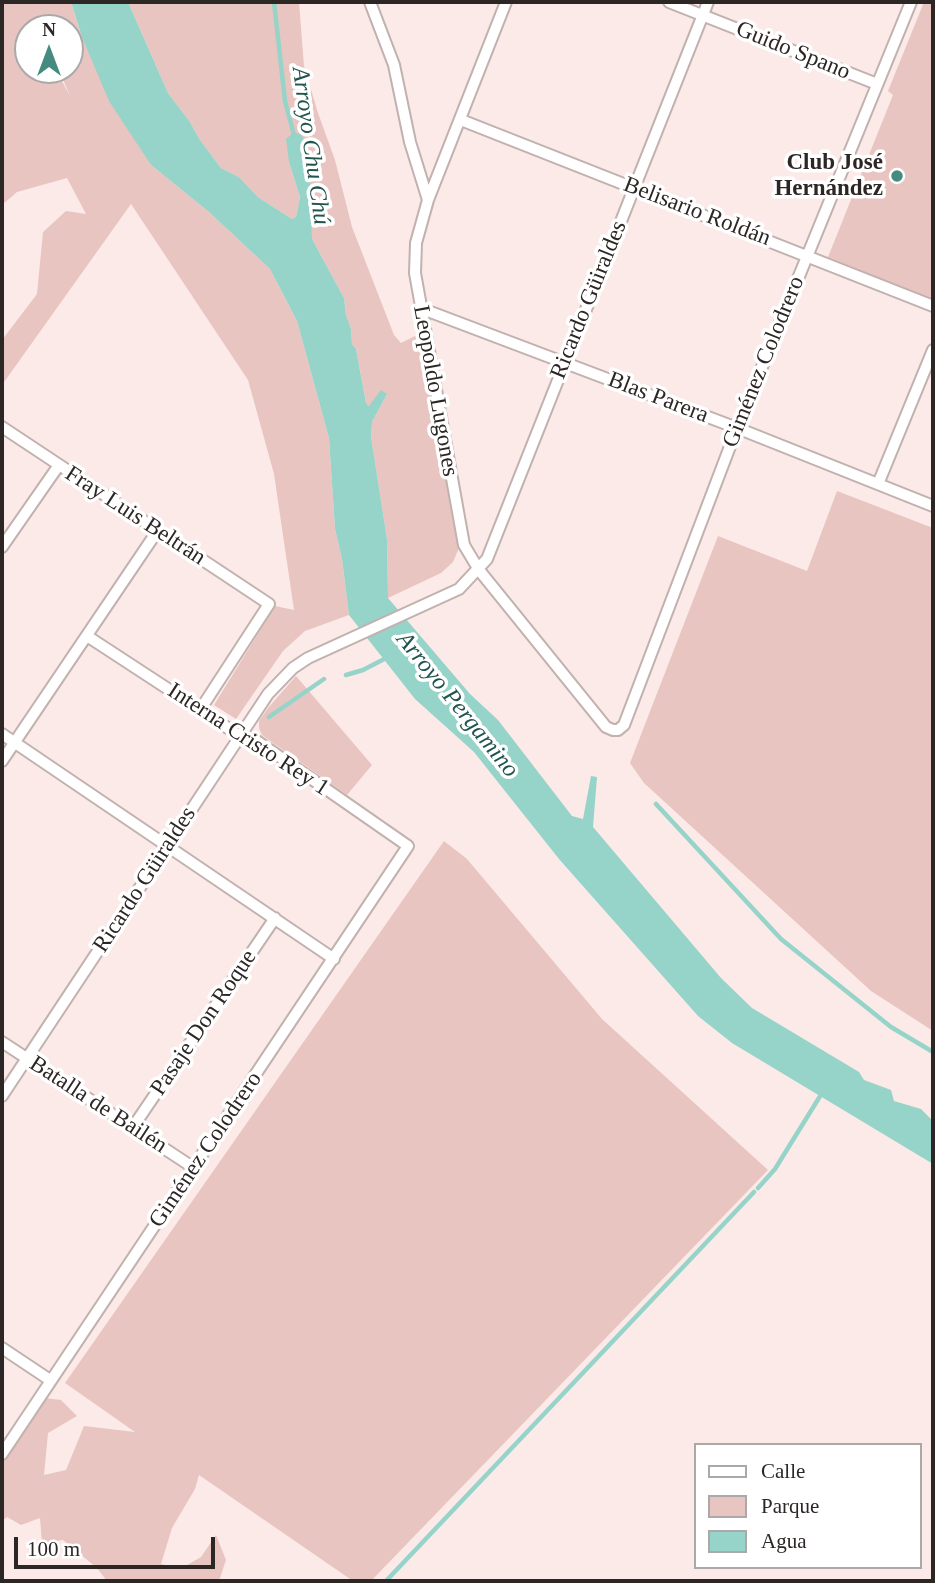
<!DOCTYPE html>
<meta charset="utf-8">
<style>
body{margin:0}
#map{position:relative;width:935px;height:1583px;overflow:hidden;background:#fbeae8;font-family:"Times New Roman",serif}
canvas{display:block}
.frame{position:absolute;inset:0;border:4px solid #2c2625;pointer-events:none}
.legend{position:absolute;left:694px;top:1443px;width:228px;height:126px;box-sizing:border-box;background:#fff;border:2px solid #aba8a8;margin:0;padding:9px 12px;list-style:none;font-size:21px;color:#2c2625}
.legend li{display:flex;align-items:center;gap:14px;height:35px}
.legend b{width:35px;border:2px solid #aba8a8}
.north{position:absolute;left:14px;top:14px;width:70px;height:70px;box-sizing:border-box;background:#fff;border:2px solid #aba8a8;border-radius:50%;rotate:0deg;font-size:19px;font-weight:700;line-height:28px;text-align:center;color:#2c2625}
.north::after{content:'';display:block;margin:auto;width:24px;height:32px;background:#468b80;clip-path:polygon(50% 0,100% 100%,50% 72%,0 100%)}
.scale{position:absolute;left:14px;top:1537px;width:201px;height:32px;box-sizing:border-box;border:4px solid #2c2625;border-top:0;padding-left:9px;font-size:21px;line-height:24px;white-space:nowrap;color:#2c2625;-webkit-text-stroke:5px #fff;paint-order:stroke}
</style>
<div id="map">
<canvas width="935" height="1583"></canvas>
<div class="frame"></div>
<ul class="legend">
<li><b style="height:9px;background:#fff"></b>Calle</li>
<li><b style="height:19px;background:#e9c5c1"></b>Parque</li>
<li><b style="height:19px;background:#96d3c8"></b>Agua</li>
</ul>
<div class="north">N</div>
<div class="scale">100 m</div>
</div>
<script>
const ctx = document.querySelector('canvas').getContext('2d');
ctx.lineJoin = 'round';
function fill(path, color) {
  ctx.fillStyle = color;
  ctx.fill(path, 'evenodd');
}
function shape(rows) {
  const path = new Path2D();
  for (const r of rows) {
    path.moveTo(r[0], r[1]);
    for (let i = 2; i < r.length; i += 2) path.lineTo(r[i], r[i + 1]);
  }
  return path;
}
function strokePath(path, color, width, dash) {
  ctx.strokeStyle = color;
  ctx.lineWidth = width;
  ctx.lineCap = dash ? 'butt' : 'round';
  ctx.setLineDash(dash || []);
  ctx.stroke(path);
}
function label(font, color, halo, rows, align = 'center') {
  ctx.font = font + ' "Times New Roman",serif';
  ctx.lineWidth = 7;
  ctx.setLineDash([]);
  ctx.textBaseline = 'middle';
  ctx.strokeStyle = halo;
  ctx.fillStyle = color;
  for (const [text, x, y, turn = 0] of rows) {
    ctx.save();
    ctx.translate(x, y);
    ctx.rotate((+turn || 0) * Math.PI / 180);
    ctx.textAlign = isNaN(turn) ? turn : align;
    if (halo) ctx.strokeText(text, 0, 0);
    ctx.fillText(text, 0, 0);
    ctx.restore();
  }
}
const green = shape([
 [2,2,71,2,82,37,151,165,209,212,270,269,297,321,329,438,335,529,342,559,349,615,305,631,283,651,236,719,214,705,275,606,294,610,274,474,248,380,131,204,2,385,2,340,37,294,43,232,66,211,86,214,67,178,17,192,2,205],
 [28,28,70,28,70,70,59,70,70,96,56,70,28,70],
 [128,2,299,2,304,66,318,113,335,160,352,227,394,335,401,343,419,334,459,548,453,562,441,573,388,598,387,539,371,437,372,422,387,394,369,406,366,403,356,349,352,344,351,329,346,315,344,298,312,239,310,210,289,162,300,197,296,217,292,219,258,197,239,177,221,168,200,140,190,122,168,93],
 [924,2,933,2,933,301,828,257,893,95,888,91],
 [837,491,933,528,933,1031,871,991,644,783,630,763,718,536,807,571],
 [296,676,372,765,347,795,262,735,259,728,259,721,268,708],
 [444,841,467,859,602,1019,768,1170,371,1581,353,1581,199,1475,195,1489,172,1528,161,1564,180,1569,201,1557,216,1535,226,1560,219,1581,125,1579,107,1581,97,1568,63,1540,42,1543,40,1518,21,1525,7,1517,2,1521,2,1455,44,1398,61,1400,77,1416,48,1433,44,1475,66,1470,84,1426,135,1432,65,1383]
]);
const water = shape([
 [71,2,128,2,168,93,190,122,200,140,221,168,239,177,258,197,292,219,296,217,300,197,289,162,286,139,294,132,302,135,310,167,312,239,344,298,346,315,351,329,352,344,356,349,366,403,369,406,381,390,387,394,372,422,371,437,387,539,388,598,470,694,498,720,572,816,583,819,591,776,597,777,593,827,721,978,752,1008,859,1072,864,1080,891,1090,894,1101,921,1109,933,1121,933,1164,732,1043,698,1016,559,859,474,752,415,699,349,615,342,559,335,529,329,438,297,321,270,269,209,212,151,165,109,101,82,37]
]);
const stream = shape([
 [274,2,285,101,294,135],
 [346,675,363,670,390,656],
 [269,717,324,679],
 [656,804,781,939,891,1027,933,1052],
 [758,1188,775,1169,822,1093],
 [386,1581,754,1192]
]);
const street = shape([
 [370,2,394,65,410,142,428,200],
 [506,2,428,200,416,243,415,273,464,545,479,570,606,727,613,730,618,730,624,725,737,428,911,2],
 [669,2,877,84],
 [461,120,933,306],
 [420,308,737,428,933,506],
 [2,427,269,604,200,710],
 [878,484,933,350],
 [2,547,59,465],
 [2,734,334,959],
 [2,761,158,530],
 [2,1042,194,1168],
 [2,1096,268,694,293,668,308,658,459,589,487,559,708,2],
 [133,1127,275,918],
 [2,1348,50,1380],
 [2,1454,408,846,257,741,240,736,87,636]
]);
const markers = [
 [897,176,7,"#468b80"]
];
const streetNames = [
 ["Guido Spano",793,51,22],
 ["Belisario Roldán",697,212,21],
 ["Ricardo Güiraldes",589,300,-68],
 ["Giménez Colodrero",764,362,-68],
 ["Leopoldo Lugones",435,391,80],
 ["Blas Parera",658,398,21],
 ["Fray Luis Beltrán",135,516,33],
 ["Interna Cristo Rey 1",248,740,33],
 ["Ricardo Güiraldes",145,880,-57],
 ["Pasaje Don Roque",204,1023,-56],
 ["Batalla de Bailén",98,1105,33],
 ["Giménez Colodrero",206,1150,-56]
];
const poiNames = [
 ["Club José",883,163],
 ["Hernández",883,189]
];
const waterNames = [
 ["Arroyo Chu Chú",310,146,82],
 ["Arroyo Pergamino",457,705,51]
];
fill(green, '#e9c5c1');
fill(water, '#96d3c8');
strokePath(stream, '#96d3c8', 4.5);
strokePath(street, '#c1b1af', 14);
strokePath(street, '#fff', 10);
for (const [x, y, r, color] of markers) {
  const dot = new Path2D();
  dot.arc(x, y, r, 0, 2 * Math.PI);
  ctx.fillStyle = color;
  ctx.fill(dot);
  strokePath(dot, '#fff', 2.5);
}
label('23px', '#2c2625', '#fff', streetNames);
label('bold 23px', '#2c2625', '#fff', poiNames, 'right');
label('italic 24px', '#21544c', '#fff', waterNames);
</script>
